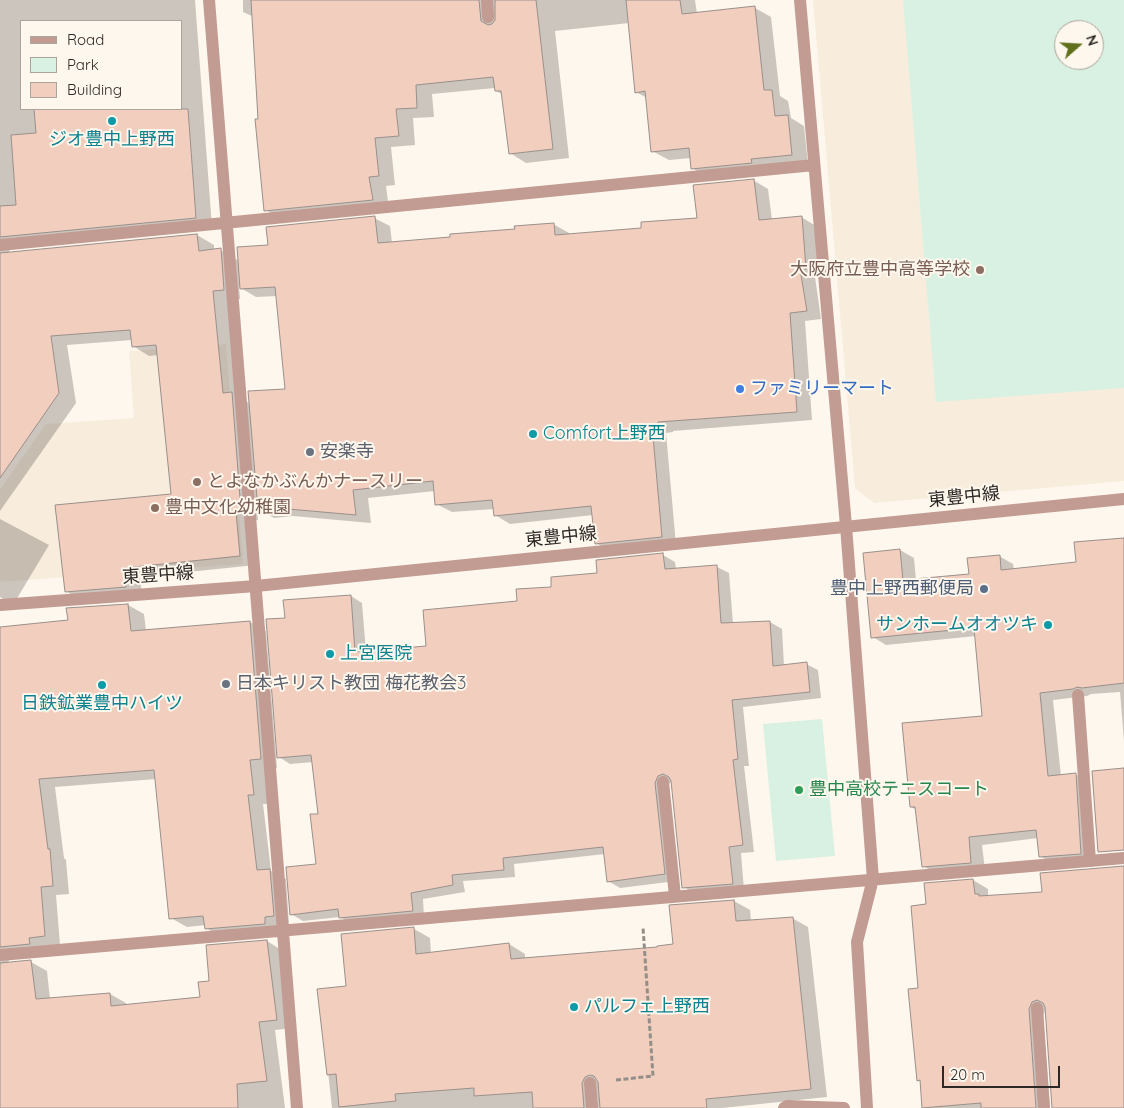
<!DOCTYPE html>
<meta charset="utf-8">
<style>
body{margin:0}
#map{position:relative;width:1124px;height:1108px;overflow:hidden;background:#fef7ed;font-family:Quicksand,sans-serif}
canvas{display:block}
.legend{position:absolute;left:20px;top:20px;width:162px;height:90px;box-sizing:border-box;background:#fef7ed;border:1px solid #aaa49d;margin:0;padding:6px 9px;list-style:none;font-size:15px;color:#2b2825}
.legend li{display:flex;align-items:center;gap:10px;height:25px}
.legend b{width:25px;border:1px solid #aaa49d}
.north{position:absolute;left:1054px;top:20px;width:50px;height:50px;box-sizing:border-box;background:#fef7ed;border:1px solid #aaa49d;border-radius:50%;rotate:71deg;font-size:14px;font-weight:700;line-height:20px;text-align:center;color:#2b2825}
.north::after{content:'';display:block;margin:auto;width:18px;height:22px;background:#60701d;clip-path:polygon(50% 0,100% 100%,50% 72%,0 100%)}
.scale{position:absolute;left:942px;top:1066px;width:118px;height:22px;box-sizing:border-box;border:2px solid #2b2825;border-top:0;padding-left:6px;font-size:15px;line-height:18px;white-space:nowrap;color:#2b2825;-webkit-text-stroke:4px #fef7ed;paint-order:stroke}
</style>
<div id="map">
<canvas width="1124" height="1108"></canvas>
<ul class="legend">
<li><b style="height:6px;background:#c29b92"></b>Road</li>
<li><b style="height:14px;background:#d9f1e2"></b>Park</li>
<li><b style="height:14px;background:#f2cebe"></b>Building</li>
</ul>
<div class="north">N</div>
<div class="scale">20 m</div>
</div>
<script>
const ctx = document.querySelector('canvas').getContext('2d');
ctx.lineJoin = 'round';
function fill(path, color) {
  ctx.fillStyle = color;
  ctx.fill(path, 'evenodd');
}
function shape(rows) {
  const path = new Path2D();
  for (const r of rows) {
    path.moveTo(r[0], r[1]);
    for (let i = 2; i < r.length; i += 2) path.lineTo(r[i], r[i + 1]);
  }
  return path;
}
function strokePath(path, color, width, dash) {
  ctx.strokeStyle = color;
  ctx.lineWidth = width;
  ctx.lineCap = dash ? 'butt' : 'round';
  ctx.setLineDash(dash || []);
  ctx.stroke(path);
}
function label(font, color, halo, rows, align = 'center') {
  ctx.font = font + ' Quicksand,"Noto Sans JP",sans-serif';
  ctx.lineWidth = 4;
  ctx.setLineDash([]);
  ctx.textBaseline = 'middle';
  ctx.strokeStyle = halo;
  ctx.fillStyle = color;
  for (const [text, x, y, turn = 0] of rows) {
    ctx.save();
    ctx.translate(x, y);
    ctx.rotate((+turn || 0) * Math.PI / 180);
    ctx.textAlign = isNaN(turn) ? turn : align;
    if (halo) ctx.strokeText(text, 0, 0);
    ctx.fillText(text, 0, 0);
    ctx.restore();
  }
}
const built = shape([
 [813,0,1124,0,1124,481,874,503,855,488],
 [1064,30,1094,30,1094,60,1064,60],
 [226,344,243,564,0,582,0,489,46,424,134,418,129,351]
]);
const green = shape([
 [903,0,1124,0,1124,388,936,402],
 [1064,30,1094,30,1094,60,1064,60],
 [822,719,835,856,776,861,763,724]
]);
const shadow = shape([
 [0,0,195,0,212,227,16,246,9,251,9,254,197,235,214,245,214,250,220,250,239,261,269,247,374,218,390,226,392,243,516,230,553,224,569,233,569,235,642,229,698,219,753,180,768,189,772,220,801,217,816,226,821,277,815,277,821,319,805,321,812,420,673,431,673,432,666,433,676,545,611,552,596,543,593,515,510,524,495,515,494,509,452,512,436,504,435,491,368,498,371,523,293,516,274,518,257,508,258,520,252,521,256,565,140,577,142,596,82,601,66,591,172,495,158,355,149,356,133,346,132,340,67,345,76,403,0,511],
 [21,21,181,21,181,109,21,109],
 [239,287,256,297,277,296,286,390,251,404,239,398,229,300,240,299],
 [243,0,695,0,697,14,755,8,771,17,780,96,788,101,791,118,804,126,808,164,709,178,692,168,691,158,669,160,652,151,647,98,636,92,629,23,555,31,569,158,526,163,510,153,502,94,496,91,495,88,432,94,434,117,413,118,415,145,391,147,395,185,386,186,389,209,282,220,266,210,254,17,243,12],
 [0,519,49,545,13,605,0,597],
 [1124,539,1124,741,1120,692,1091,694,1087,696,1053,700,1061,776,1075,774,1089,782,1095,861,1053,864,1040,856,1038,838,982,845,985,870,937,874,923,866,917,810,911,807,984,717,976,636,886,645,873,637,900,550,914,558,916,580,970,575,999,556,1013,564,1014,570,1077,563],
 [663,555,675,562,676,569,717,567,729,573,733,624,770,622,782,629,784,666,806,664,818,670,821,698,743,707,749,766,744,766,754,852,741,853,744,890,695,894,684,887,672,781,668,785,676,881,620,888,608,881,605,854,514,864,515,877,463,881,465,892,423,899,424,918,352,924,340,917,303,921,291,914,317,865,319,815,313,762,290,764,279,757,286,619,351,596,362,603,366,652,427,647,518,602,553,588],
 [128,605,144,614,146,631,250,622,266,631,277,768,266,769,269,804,263,804,271,871,286,879,289,925,222,938,206,928,206,925,187,927,171,918,156,779,55,787,64,858,66,860,69,894,56,895,60,945,9,960,8,964,31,962,47,971,50,999,110,994,126,1003,126,1006,201,998,211,982,267,941,283,951,292,1028,275,1030,285,1108,0,1108,0,628,69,621],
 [973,880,988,889,988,897,1124,895,1124,1108,1053,1108,1046,1007,1043,1017,1050,1108,923,1108,909,991,920,989,928,905],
 [734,901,750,910,751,921,792,918,808,927,827,1097,722,1108,332,1108,319,990,347,987,414,929,430,938,431,954,509,944,525,954,525,959,658,948,674,945]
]);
const building = shape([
 [251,0,479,0,481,21,488,25,492,24,495,20,495,0,536,0,553,149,509,154,501,91,495,91,493,77,416,85,417,108,396,109,399,136,375,138,379,176,369,177,373,200,264,211,255,119,258,119,251,0],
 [626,0,680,0,682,14,755,6,764,90,772,90,775,116,788,115,792,155,751,159,752,163,691,169,689,148,651,152,645,91,635,93,626,0],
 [34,109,188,109,196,218,0,237,0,206,16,205,11,135,36,133,34,109],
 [754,179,759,220,802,216,806,269,800,269,807,311,790,313,797,412,658,422,658,424,652,425,662,537,595,544,591,506,494,516,492,500,435,505,433,481,353,490,356,515,277,508,258,510,248,391,285,389,275,287,240,289,237,247,268,245,266,227,375,216,378,243,450,237,450,234,515,229,514,226,554,223,555,235,641,228,641,222,697,218,693,185,754,179],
 [197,234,199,251,221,248,224,290,213,291,223,393,232,392,241,511,236,512,240,556,124,568,126,587,65,592,55,505,171,494,156,345,132,347,130,330,51,336,59,393,0,478,0,253,197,234],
 [1124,538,1124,683,1082,688,1077,687,1073,689,1040,693,1048,776,1076,773,1081,854,1039,857,1036,830,969,837,971,863,922,867,915,807,910,807,902,723,982,716,974,628,871,638,863,553,900,549,903,580,969,574,967,558,1000,555,1001,570,1076,562,1074,542,1124,538],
 [663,553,665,569,717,565,721,623,770,621,773,666,807,662,810,692,732,700,738,759,733,760,743,845,729,847,733,884,682,888,671,781,669,777,663,774,658,776,655,783,665,874,607,882,603,847,503,858,504,870,452,875,453,885,411,893,413,911,339,918,338,909,290,915,286,867,316,864,310,814,318,814,311,755,277,758,266,619,285,618,283,600,351,595,355,652,426,646,423,610,517,601,516,589,551,587,551,577,597,573,596,560,663,553],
 [128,604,131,631,250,621,261,759,250,760,254,795,248,795,257,870,270,869,274,916,265,917,265,924,205,929,203,916,169,919,154,770,39,779,48,849,50,849,53,886,41,887,45,936,29,938,30,944,0,947,0,627,68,620,66,608,128,604],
 [1124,768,1124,850,1098,852,1092,771,1124,768],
 [1124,866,1124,1108,1052,1108,1045,1007,1043,1003,1037,1000,1032,1002,1029,1009,1036,1108,981,1108,981,1103,922,1108,920,1080,917,1081,908,989,918,988,911,906,926,904,924,883,973,879,975,894,979,894,979,896,1042,892,1040,873,1124,866],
 [734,900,736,921,793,917,811,1089,706,1099,707,1108,600,1108,598,1082,594,1076,590,1075,585,1077,582,1083,584,1108,533,1108,532,1092,474,1096,474,1088,395,1094,396,1101,339,1107,336,1074,327,1075,317,989,346,986,341,934,414,927,416,954,509,943,511,959,657,947,657,946,673,944,669,905,734,900],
 [267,940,277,1020,259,1022,267,1081,237,1084,238,1108,0,1108,0,963,31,960,36,999,110,993,111,1006,200,997,198,982,209,981,206,945,267,940]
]);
const path = shape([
 [616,1080,653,1076,643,927]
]);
const service = shape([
 [1078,695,1090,861],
 [663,782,675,896],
 [1037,1008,1044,1108],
 [590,1083,592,1108]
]);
const minor = shape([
 [209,0,297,1108],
 [487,0,488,17],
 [800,0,846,526,873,879,857,942,867,1108],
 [0,245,814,165],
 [0,955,1124,858],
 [784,1108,787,1106,844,1108]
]);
const tertiary = shape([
 [0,605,256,586,1124,499]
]);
const markers = [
 [112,121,5,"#0f9aa8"],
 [980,270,5,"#8d6e63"],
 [740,389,5,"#3f7fe0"],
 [533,434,5,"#0f9aa8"],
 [310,452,5,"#6b7280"],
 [197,482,5,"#8d6e63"],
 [155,508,5,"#8d6e63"],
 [984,589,5,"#5c6f8a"],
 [1048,625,5,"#0f9aa8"],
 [330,654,5,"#0f9aa8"],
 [226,684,5,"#6b7280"],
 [102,685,5,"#0f9aa8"],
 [799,790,5,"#2e9e5b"],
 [574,1007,5,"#0f9aa8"]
];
const cultureNames = [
 ["ジオ豊中上野西",112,140,"center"],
 ["Comfort上野西",543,434],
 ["サンホームオオツキ",1038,625,"right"],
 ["上宮医院",340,654],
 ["日鉄鉱業豊中ハイツ",102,704,"center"],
 ["パルフェ上野西",584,1007]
];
const educationNames = [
 ["大阪府立豊中高等学校",970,270,"right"],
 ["とよなかぶんかナースリー",207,482],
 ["豊中文化幼稚園",165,508]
];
const shopNames = [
 ["ファミリーマート",750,389]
];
const worshipNames = [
 ["安楽寺",320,452],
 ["日本キリスト教団 梅花教会3",236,684]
];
const streetNames = [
 ["東豊中線",964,497,-6],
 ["東豊中線",561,537,-6],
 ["東豊中線",158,575,-4]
];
const serviceNames = [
 ["豊中上野西郵便局",974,589]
];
const leisureNames = [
 ["豊中高校テニスコート",809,790]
];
fill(built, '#f8eddc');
fill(green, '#d9f1e2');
fill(shadow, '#0003');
fill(building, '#f2cebe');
strokePath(building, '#9a8f8b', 1);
strokePath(path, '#938e87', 3, [5, 2.5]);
strokePath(service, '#c29b92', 12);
strokePath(minor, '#c29b92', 12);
strokePath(tertiary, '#c29b92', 12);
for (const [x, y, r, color] of markers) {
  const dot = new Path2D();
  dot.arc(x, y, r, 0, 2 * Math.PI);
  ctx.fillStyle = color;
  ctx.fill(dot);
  strokePath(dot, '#fef7ed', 2);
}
label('18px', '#0d838f', '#fef7ed', cultureNames, 'left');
label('18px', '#785e54', '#fef7ed', educationNames, 'left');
label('18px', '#366cbe', '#fef7ed', shopNames, 'left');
label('18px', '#5b616d', '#fef7ed', worshipNames, 'left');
label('18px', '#2b2825', '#fef7ed', streetNames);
label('18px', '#4e5e75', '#fef7ed', serviceNames, 'right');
label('18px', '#27864d', '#fef7ed', leisureNames, 'left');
</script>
